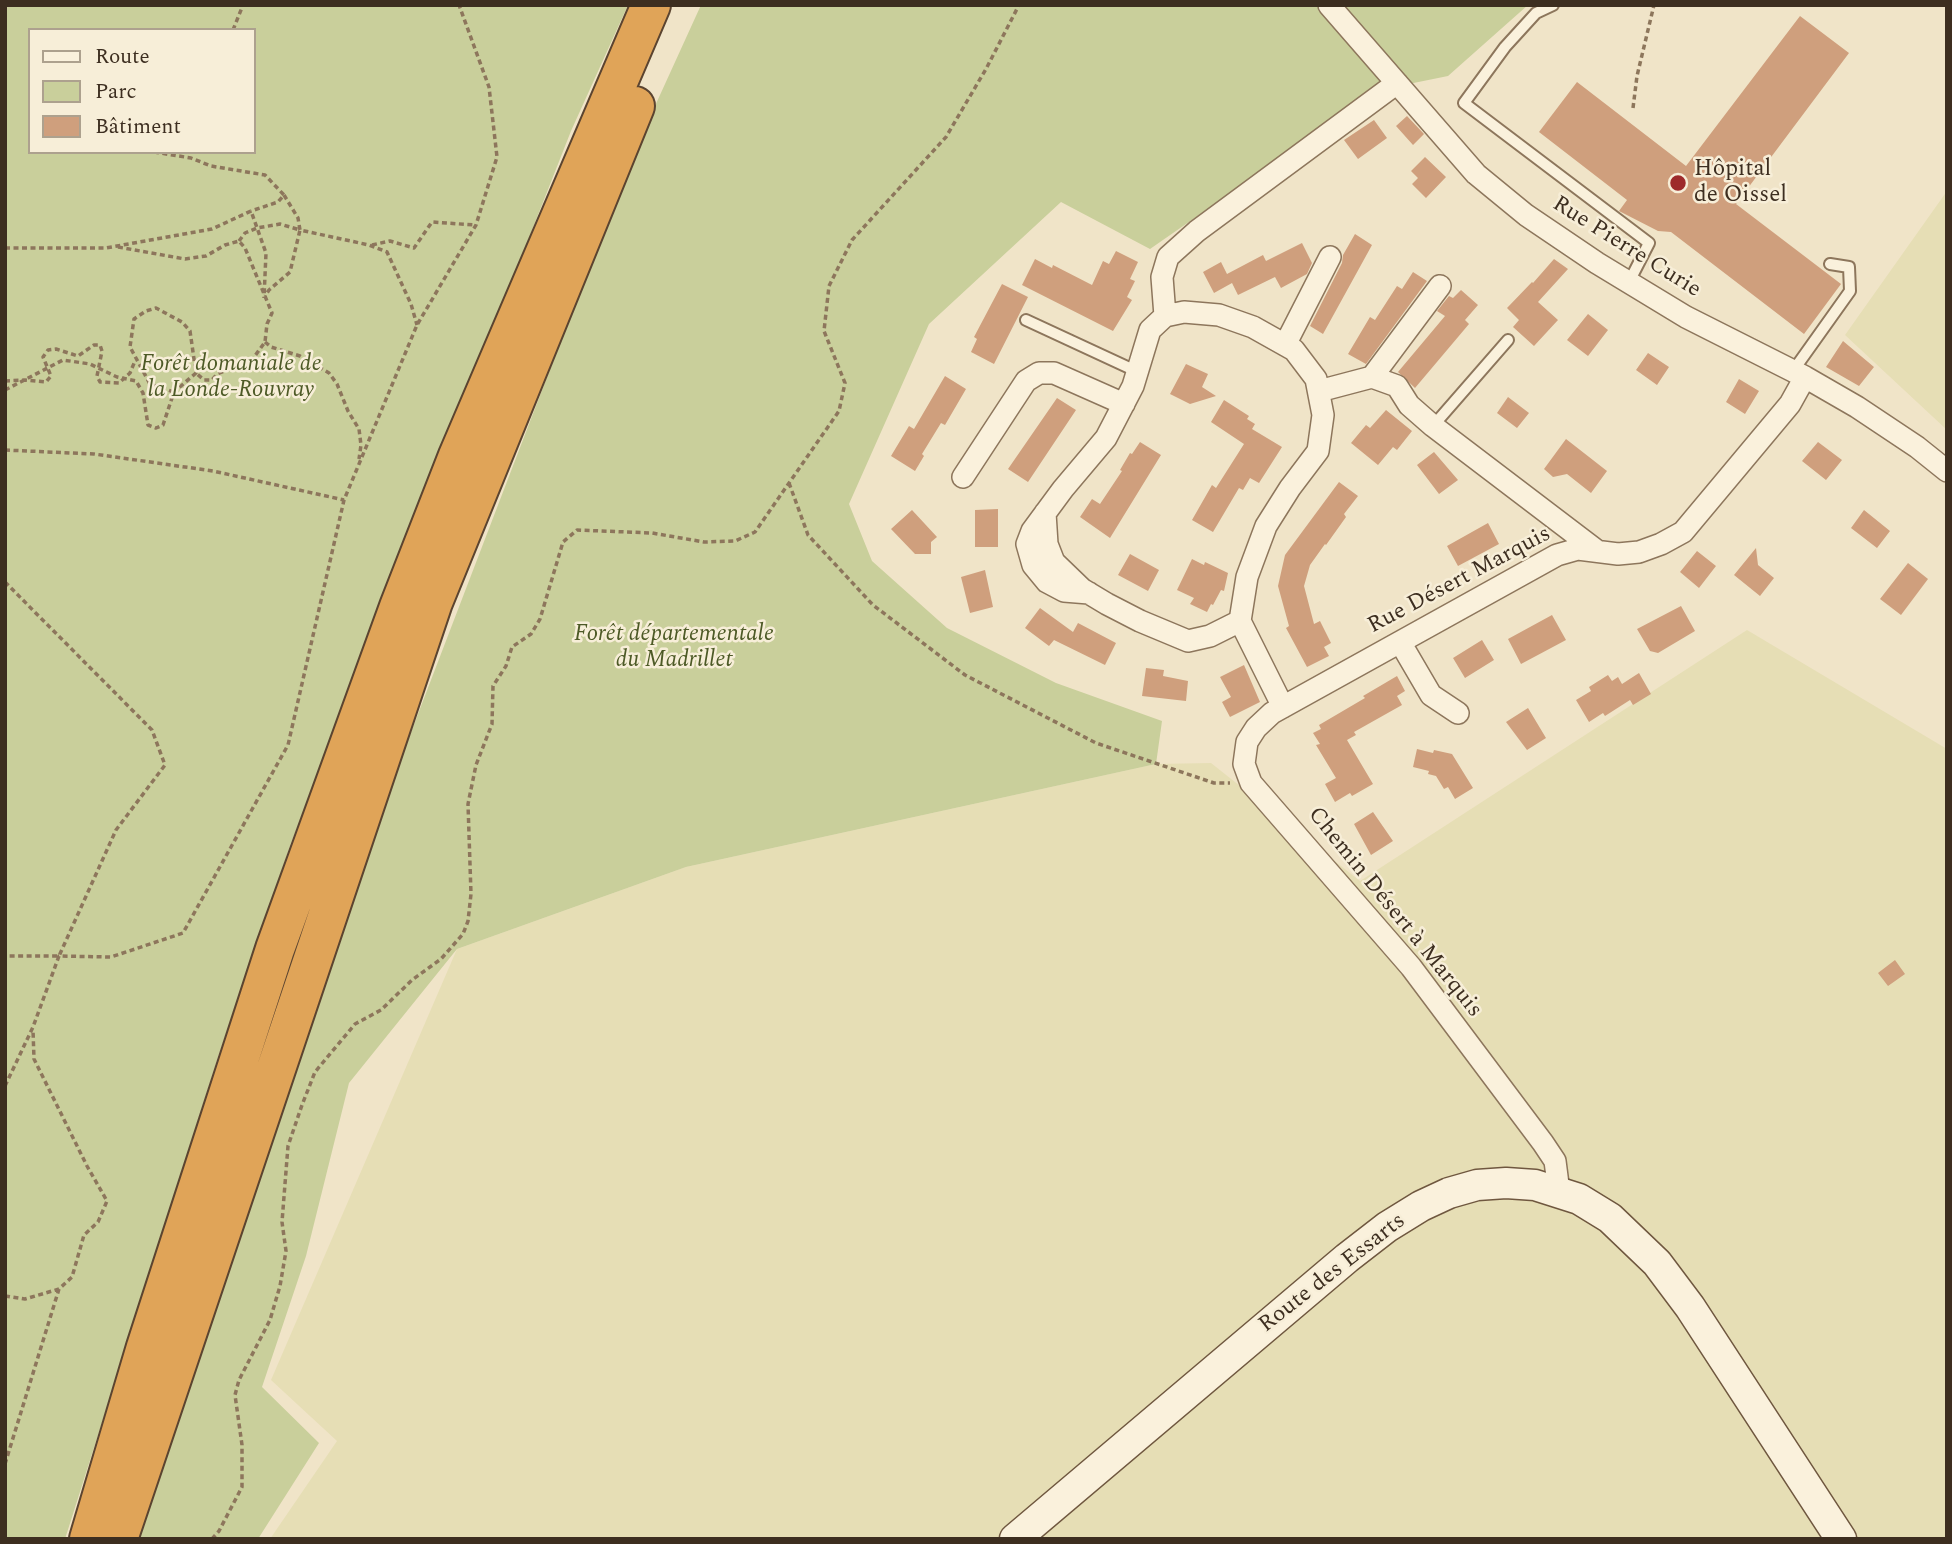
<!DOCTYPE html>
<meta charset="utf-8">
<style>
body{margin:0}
#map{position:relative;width:1952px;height:1544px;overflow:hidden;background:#f0e4c8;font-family:Spectral,serif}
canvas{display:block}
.frame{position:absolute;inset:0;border:7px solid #3d2e20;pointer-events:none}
.legend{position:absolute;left:28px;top:28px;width:228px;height:126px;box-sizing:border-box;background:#f7eed8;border:2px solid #ada18e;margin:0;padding:9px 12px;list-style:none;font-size:21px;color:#3d2e20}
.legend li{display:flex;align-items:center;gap:14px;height:35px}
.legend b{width:35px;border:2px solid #ada18e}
</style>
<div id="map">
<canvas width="1952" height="1544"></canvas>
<div class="frame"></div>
<ul class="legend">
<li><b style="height:9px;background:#faf1dc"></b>Route</li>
<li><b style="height:19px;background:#c9cf9b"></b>Parc</li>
<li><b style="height:19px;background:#cf9f7d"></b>Bâtiment</li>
</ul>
</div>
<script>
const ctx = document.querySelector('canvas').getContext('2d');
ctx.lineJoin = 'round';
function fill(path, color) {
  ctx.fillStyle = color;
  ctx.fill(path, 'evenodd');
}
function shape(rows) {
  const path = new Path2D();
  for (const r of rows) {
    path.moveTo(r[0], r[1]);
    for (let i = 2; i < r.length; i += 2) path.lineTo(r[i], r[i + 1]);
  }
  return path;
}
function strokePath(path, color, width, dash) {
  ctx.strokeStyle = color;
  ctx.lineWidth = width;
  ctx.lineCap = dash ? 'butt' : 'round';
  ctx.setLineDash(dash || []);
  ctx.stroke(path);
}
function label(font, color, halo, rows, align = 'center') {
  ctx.font = font + ' Spectral,serif';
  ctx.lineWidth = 5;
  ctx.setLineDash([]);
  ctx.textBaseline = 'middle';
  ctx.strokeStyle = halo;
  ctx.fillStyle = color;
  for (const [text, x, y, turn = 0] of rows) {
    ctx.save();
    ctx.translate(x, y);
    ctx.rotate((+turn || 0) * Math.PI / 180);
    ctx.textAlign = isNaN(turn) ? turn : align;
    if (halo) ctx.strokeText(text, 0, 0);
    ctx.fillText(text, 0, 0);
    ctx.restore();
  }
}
const farmland = shape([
 [1947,191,1947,430,1845,335],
 [1747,630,1947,749,1947,1539,270,1539,337,1441,271,1380,457,949,686,867,1156,764,1211,763,1360,881]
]);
const green = shape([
 [5,5,628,5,571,131,291,843,218,1057,65,1539,5,1539],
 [30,30,254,30,254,152,30,152],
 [701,5,1528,5,1448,76,1379,90,1150,249,1061,202,929,324,849,504,872,561,947,628,1056,683,1162,721,1156,764,686,867,457,949,349,1083,306,1256,262,1387,319,1443,258,1539,139,1539,354,881,629,163]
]);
const building = shape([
 [1800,16,1849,53,1736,204,1841,284,1804,334,1671,232,1658,231,1619,211,1627,200,1539,132,1577,82,1686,166],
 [1407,116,1424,134,1413,145,1396,126],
 [1374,120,1387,138,1358,159,1344,140],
 [1425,157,1446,177,1426,198,1412,184,1418,178,1411,171],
 [1355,234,1372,245,1323,334,1310,326,1342,263,1343,255],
 [1302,243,1312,263,1307,274,1281,288,1275,277,1238,295,1232,283,1214,293,1203,272,1221,262,1227,274,1263,255,1266,261],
 [1116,251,1138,262,1130,279,1135,281,1127,297,1132,300,1113,331,1022,285,1035,259,1052,268,1053,265,1092,285,1103,261,1109,264],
 [1554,259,1568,269,1538,302,1558,320,1534,346,1513,327,1519,320,1507,308,1532,282,1533,283],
 [1413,272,1427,281,1366,364,1348,354,1370,317,1375,320,1397,286,1402,289],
 [1002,284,1028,297,994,364,971,352,977,339,974,337],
 [1461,290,1478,305,1465,320,1469,324,1415,388,1398,372,1445,316,1437,311,1449,296,1453,298],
 [1588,314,1608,330,1588,356,1567,340],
 [1843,341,1874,367,1859,386,1826,367],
 [1648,353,1669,367,1657,385,1636,370],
 [1186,364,1208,374,1202,387,1216,396,1190,404,1170,394],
 [945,376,966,389,945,425,941,423,922,454,924,456,915,471,891,456,909,426,914,429],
 [1739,379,1759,391,1745,414,1726,402],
 [1508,397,1529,413,1517,428,1497,413],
 [1057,398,1076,410,1028,482,1008,469],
 [1224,400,1249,416,1247,419,1255,424,1252,429,1282,447,1259,483,1250,478,1243,490,1239,488,1213,532,1192,520,1212,485,1216,488,1244,444,1211,422],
 [1386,410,1412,431,1397,450,1393,447,1378,465,1351,443,1366,425,1370,428],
 [1566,439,1607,471,1591,493,1567,474,1553,477,1544,469],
 [1140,442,1161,455,1110,538,1080,517,1092,499,1100,504,1122,471,1120,470,1130,453,1132,454],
 [1818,442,1842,460,1826,480,1802,461],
 [1434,452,1458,480,1439,494,1417,465],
 [1339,482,1358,496,1344,514,1346,517,1326,545,1325,544,1310,565,1304,586,1314,624,1320,621,1331,643,1324,647,1329,656,1307,667,1286,628,1289,626,1278,586,1285,555],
 [998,509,998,547,975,547,975,510],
 [912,510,937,537,931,542,931,554,915,554,891,529],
 [1864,510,1890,531,1877,548,1851,528],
 [1488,523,1499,544,1458,566,1447,546],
 [1756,548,1758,565,1774,578,1760,596,1734,575],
 [1697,551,1716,566,1699,588,1680,572],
 [1130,554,1159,570,1148,591,1118,575],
 [1192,559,1204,565,1205,562,1228,573,1224,591,1221,590,1213,605,1211,604,1207,612,1190,604,1194,598,1177,590],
 [1908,563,1928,579,1901,615,1880,599],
 [985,570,993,607,970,613,961,577],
 [1681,606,1695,631,1658,653,1650,651,1637,629],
 [1040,608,1073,632,1078,623,1116,643,1105,665,1054,640,1049,646,1025,628],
 [1552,615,1566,640,1521,664,1508,639],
 [1482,640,1494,660,1465,678,1453,658],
 [1244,665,1260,702,1230,717,1222,702,1231,697,1220,677],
 [1146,668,1164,670,1163,676,1188,681,1186,701,1142,696],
 [1639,673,1651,694,1633,705,1630,700,1605,716,1603,713,1589,722,1576,700,1591,691,1589,687,1608,675,1612,681,1618,677,1622,684],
 [1397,676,1405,691,1397,696,1402,705,1354,732,1356,735,1347,740,1373,784,1352,796,1350,793,1335,802,1325,784,1336,778,1316,745,1320,744,1313,733,1321,729,1319,725,1365,698,1363,696],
 [1528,708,1546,738,1527,750,1506,722],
 [1417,749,1433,753,1434,750,1452,754,1473,788,1455,799,1448,787,1444,789,1436,776,1428,774,1429,771,1413,767],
 [1373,812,1393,841,1371,855,1354,824],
 [1895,960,1905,974,1888,986,1878,973]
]);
const path = shape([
 [233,30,243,5],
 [1633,108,1637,76,1654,5],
 [154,152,191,158,211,166,265,175,284,195,278,202,251,211],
 [284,195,298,218,300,230,369,245,387,252,411,304,417,325],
 [239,241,245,233,257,228,280,224,300,230,290,272,269,290,265,296],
 [372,245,390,241,414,248,432,222,475,225],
 [118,247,185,259,206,256,225,245,239,241,245,248,272,313,267,324,265,342,252,360,217,374,212,380,204,380,196,373],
 [5,248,106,248,212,229,251,211,266,253,264,298],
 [265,342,271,347,300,356,329,373,337,384,348,411,359,429,361,445,359,459],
 [5,381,25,380,46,382,51,376,43,357,48,350,56,349,78,356,94,345,100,345,102,351,97,376,100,382,119,383,130,373,135,361],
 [5,390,63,360,90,364,117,377,136,381,143,393,148,425,156,428,163,425,174,392,196,373,190,331,182,322,156,308,146,311,134,319,130,347,150,384,174,392],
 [5,450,94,454,213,471,344,500],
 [789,483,808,535,873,605,965,675,1096,743,1214,783,1230,783],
 [5,541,5,548],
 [5,582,152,730,165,765,116,830,59,956,5,956],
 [5,1086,33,1027,59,956,111,957,183,933,288,745,344,500,417,325,476,225,497,157,489,87,459,5],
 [5,1296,25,1299,59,1289,72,1277,84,1235,98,1222,107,1201,87,1166,34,1059,33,1030],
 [5,1464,59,1289],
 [212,1539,219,1531,242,1487,242,1445,235,1395,239,1380,270,1320,280,1286,286,1251,282,1222,288,1146,302,1105,315,1072,355,1024,381,1010,412,980,441,959,463,934,468,921,471,894,468,804,476,765,492,724,493,686,506,666,512,647,531,634,540,619,563,542,577,530,652,533,704,542,735,541,755,532,839,411,845,383,824,331,829,286,852,240,946,137,986,69,1019,5]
]);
const lane = shape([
 [1553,5,1536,13,1505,47,1464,103,1649,243,1629,282],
 [1026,320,1136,371],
 [1793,371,1850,291,1849,267,1830,264],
 [1433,426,1508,340]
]);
const street = shape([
 [1329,5,1476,174,1526,215,1597,263,1686,317,1805,377,1857,407,1917,447,1947,471],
 [1165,316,1184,312,1219,315,1253,327,1294,350,1316,379,1323,415,1318,451,1290,488,1266,526,1247,577,1240,621,1283,707],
 [1165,316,1162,277,1168,257,1197,231,1397,83],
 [1285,345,1330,257],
 [1372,377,1397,386,1409,405,1433,426,1596,550],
 [1319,391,1372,377,1440,286],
 [963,477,1026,381,1039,373,1054,373,1124,404],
 [1045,513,1047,544,1054,562,1082,589,1107,604,1140,621,1188,641,1210,636,1240,621],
 [1089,593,1064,591,1047,582,1033,565,1027,544,1032,531,1063,489,1106,438,1133,386,1150,330,1165,316],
 [1400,642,1431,695,1458,713],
 [1559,1192,1555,1161,1543,1143,1411,967,1251,783,1244,764,1247,742,1256,728,1272,713,1557,555,1578,549,1618,554,1639,552,1661,544,1683,532,1790,404,1805,377]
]);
const secondary = shape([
 [1015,1539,1347,1258,1387,1227,1421,1206,1449,1193,1477,1185,1506,1183,1535,1185,1579,1199,1610,1218,1657,1263,1690,1307,1841,1539]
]);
const highway = shape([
 [89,1539,146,1347,275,949,399,607,458,456,651,5],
 [118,1539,433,602,635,106]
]);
const markers = [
 [1678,183,9,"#9e2a2b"]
];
const poiNames = [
 ["Hôpital",1694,170],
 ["de Oissel",1694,196]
];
const streetNames = [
 ["Rue Pierre Curie",1626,248,32],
 ["Rue Désert Marquis",1460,581,-28],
 ["Chemin Désert à Marquis",1394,913,51],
 ["Route des Essarts",1333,1274,-38]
];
const parkNames = [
 ["Forêt domaniale de",231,365],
 ["la Londe-Rouvray",231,391],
 ["Forêt départementale",674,635],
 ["du Madrillet",674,661]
];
fill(farmland, '#e6deb5');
fill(green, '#c9cf9b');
fill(building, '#cf9f7d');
strokePath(lane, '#8d765c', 14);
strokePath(street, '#8d765c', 24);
strokePath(secondary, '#6f573f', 33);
strokePath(highway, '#5b4430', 42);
strokePath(path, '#8d765c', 3.5, [5, 3.5]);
strokePath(lane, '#faf1dc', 10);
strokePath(street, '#faf1dc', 21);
strokePath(secondary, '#faf1dc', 30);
strokePath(highway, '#e0a458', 38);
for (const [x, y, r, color] of markers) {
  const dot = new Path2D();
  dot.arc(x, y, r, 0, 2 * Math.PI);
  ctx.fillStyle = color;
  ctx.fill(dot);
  strokePath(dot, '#f7eed8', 2.5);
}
label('23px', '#3d2e20', '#f7eed8', poiNames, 'left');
label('23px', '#3d2e20', '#f7eed8', streetNames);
label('italic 23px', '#4d5a26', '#f7eed8', parkNames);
</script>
